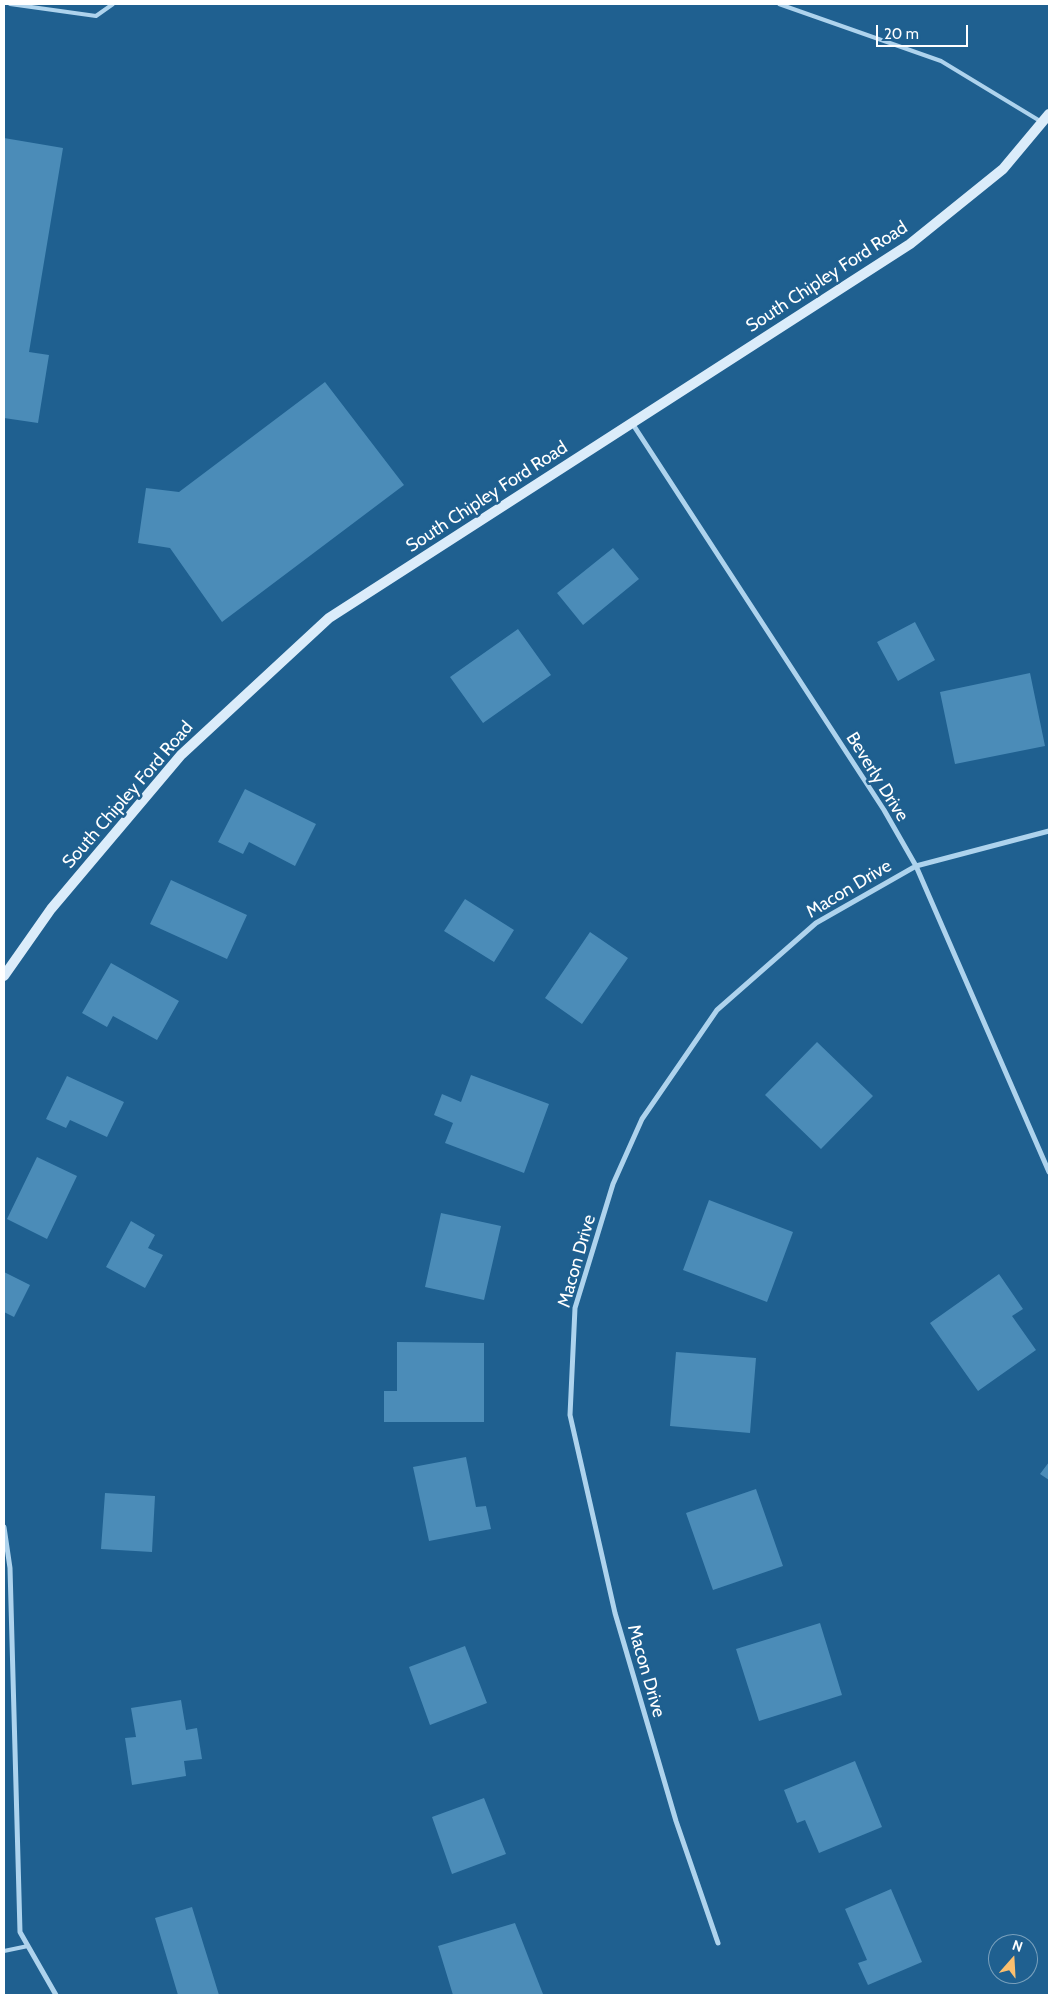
<!DOCTYPE html>
<style>
body{margin:0}
#map{position:relative;width:1053px;height:1999px;overflow:hidden;background:#1f6090;font-family:Cabin,sans-serif}
canvas{display:block}
.frame{position:absolute;inset:0;border:5px solid #fff;pointer-events:none}
.north{position:absolute;left:988px;top:1934px;width:50px;height:50px;box-sizing:border-box;background:#1f6090;border:1px solid #79a0bc;border-radius:50%;rotate:19deg;font-size:14px;font-weight:700;line-height:20px;text-align:center;color:#fff}
.north::after{content:'';display:block;margin:auto;width:18px;height:22px;background:#fbbf6e;clip-path:polygon(50% 0,100% 100%,50% 72%,0 100%)}
.scale{position:absolute;left:876px;top:25px;width:92px;height:22px;box-sizing:border-box;border:2px solid #fff;border-top:0;padding-left:6px;font-size:15px;line-height:18px;white-space:nowrap;color:#fff;-webkit-text-stroke:4px #1f6090;paint-order:stroke}
</style>
<div id="map">
<canvas width="1053" height="1999"></canvas>
<div class="frame"></div>
<div class="north">N</div>
<div class="scale">20 m</div>
</div>
<script>
const ctx = document.querySelector('canvas').getContext('2d');
ctx.lineJoin = 'round';
function fill(path, color) {
  ctx.fillStyle = color;
  ctx.fill(path, 'evenodd');
}
function shape(rows) {
  const path = new Path2D();
  for (const r of rows) {
    path.moveTo(r[0], r[1]);
    for (let i = 2; i < r.length; i += 2) path.lineTo(r[i], r[i + 1]);
  }
  return path;
}
function strokePath(path, color, width, dash) {
  ctx.strokeStyle = color;
  ctx.lineWidth = width;
  ctx.lineCap = dash ? 'butt' : 'round';
  ctx.setLineDash(dash || []);
  ctx.stroke(path);
}
function label(font, color, halo, rows, align = 'center') {
  ctx.font = font + ' Cabin,sans-serif';
  ctx.lineWidth = 5;
  ctx.setLineDash([]);
  ctx.textBaseline = 'middle';
  ctx.strokeStyle = halo;
  ctx.fillStyle = color;
  for (const [text, x, y, turn = 0] of rows) {
    ctx.save();
    ctx.translate(x, y);
    ctx.rotate((+turn || 0) * Math.PI / 180);
    ctx.textAlign = isNaN(turn) ? turn : align;
    if (halo) ctx.strokeText(text, 0, 0);
    ctx.fillText(text, 0, 0);
    ctx.restore();
  }
}
const building = shape([
 [4,138,63,148,29,352,49,355,38,423,4,418],
 [325,382,404,485,222,622,170,548,138,543,146,488,179,492],
 [613,548,639,579,583,625,557,593],
 [915,622,935,660,898,681,877,642],
 [518,629,551,675,483,723,450,677],
 [1030,673,1045,746,955,764,940,692],
 [245,789,316,824,295,866,249,842,243,854,218,842],
 [171,880,247,915,227,959,150,924],
 [465,899,514,930,494,962,444,931],
 [590,932,628,958,582,1024,545,998],
 [111,963,179,1001,157,1040,113,1016,107,1027,82,1013],
 [817,1042,873,1096,821,1149,765,1095],
 [471,1075,549,1104,524,1173,445,1143,453,1123,434,1115,442,1094,461,1102],
 [67,1076,124,1102,107,1137,70,1120,66,1128,46,1119],
 [37,1157,77,1176,47,1239,7,1219],
 [709,1200,793,1232,767,1302,683,1270],
 [441,1213,501,1226,484,1300,425,1287],
 [131,1221,155,1235,148,1248,163,1255,145,1288,106,1267],
 [4,1272,30,1285,14,1317,4,1312],
 [999,1274,1023,1309,1012,1316,1036,1350,978,1391,930,1323],
 [397,1342,484,1343,484,1422,384,1422,384,1391,397,1391],
 [676,1352,756,1358,750,1433,670,1426],
 [466,1457,476,1507,486,1506,491,1529,429,1541,413,1467],
 [1049,1462,1049,1480,1040,1474],
 [756,1489,783,1566,713,1590,686,1513],
 [105,1493,155,1496,152,1552,101,1549],
 [820,1623,842,1695,759,1721,736,1649],
 [465,1646,487,1703,430,1725,409,1667],
 [181,1700,186,1730,197,1728,202,1759,184,1761,186,1776,132,1785,125,1738,136,1737,131,1708],
 [855,1761,882,1827,819,1853,805,1820,797,1823,784,1790],
 [484,1798,506,1854,452,1874,432,1817],
 [891,1889,922,1962,868,1985,858,1963,867,1960,845,1909],
 [192,1907,219,1995,178,1995,155,1918],
 [515,1923,543,1994,453,1995,438,1946]
]);
const lane = shape([
 [10,4,96,16,113,4],
 [779,4,941,61,1040,121],
 [4,1951,28,1946]
]);
const street = shape([
 [632,423,884,810,916,866,1049,1172],
 [4,1527,10,1568,20,1932,56,1995],
 [718,1943,676,1821,615,1613,570,1415,575,1308,613,1184,642,1119,717,1010,816,923,916,866,1049,831]
]);
const secondary = shape([
 [4,976,51,909,181,755,329,618,910,244,1003,169,1049,114]
]);
const streetNames = [
 ["South Chipley Ford Road",827,277,-33],
 ["South Chipley Ford Road",487,497,-33],
 ["Beverly Drive",877,777,58],
 ["South Chipley Ford Road",128,795,-49],
 ["Macon Drive",849,889,-31],
 ["Macon Drive",577,1261,-74],
 ["Macon Drive",646,1671,74]
];
fill(building, '#4b8cb8');
strokePath(lane, '#aed3ed', 4);
strokePath(street, '#aed3ed', 5);
strokePath(secondary, '#dbecfa', 10);
label('18px', '#fff', '#1f6090', streetNames);
</script>
